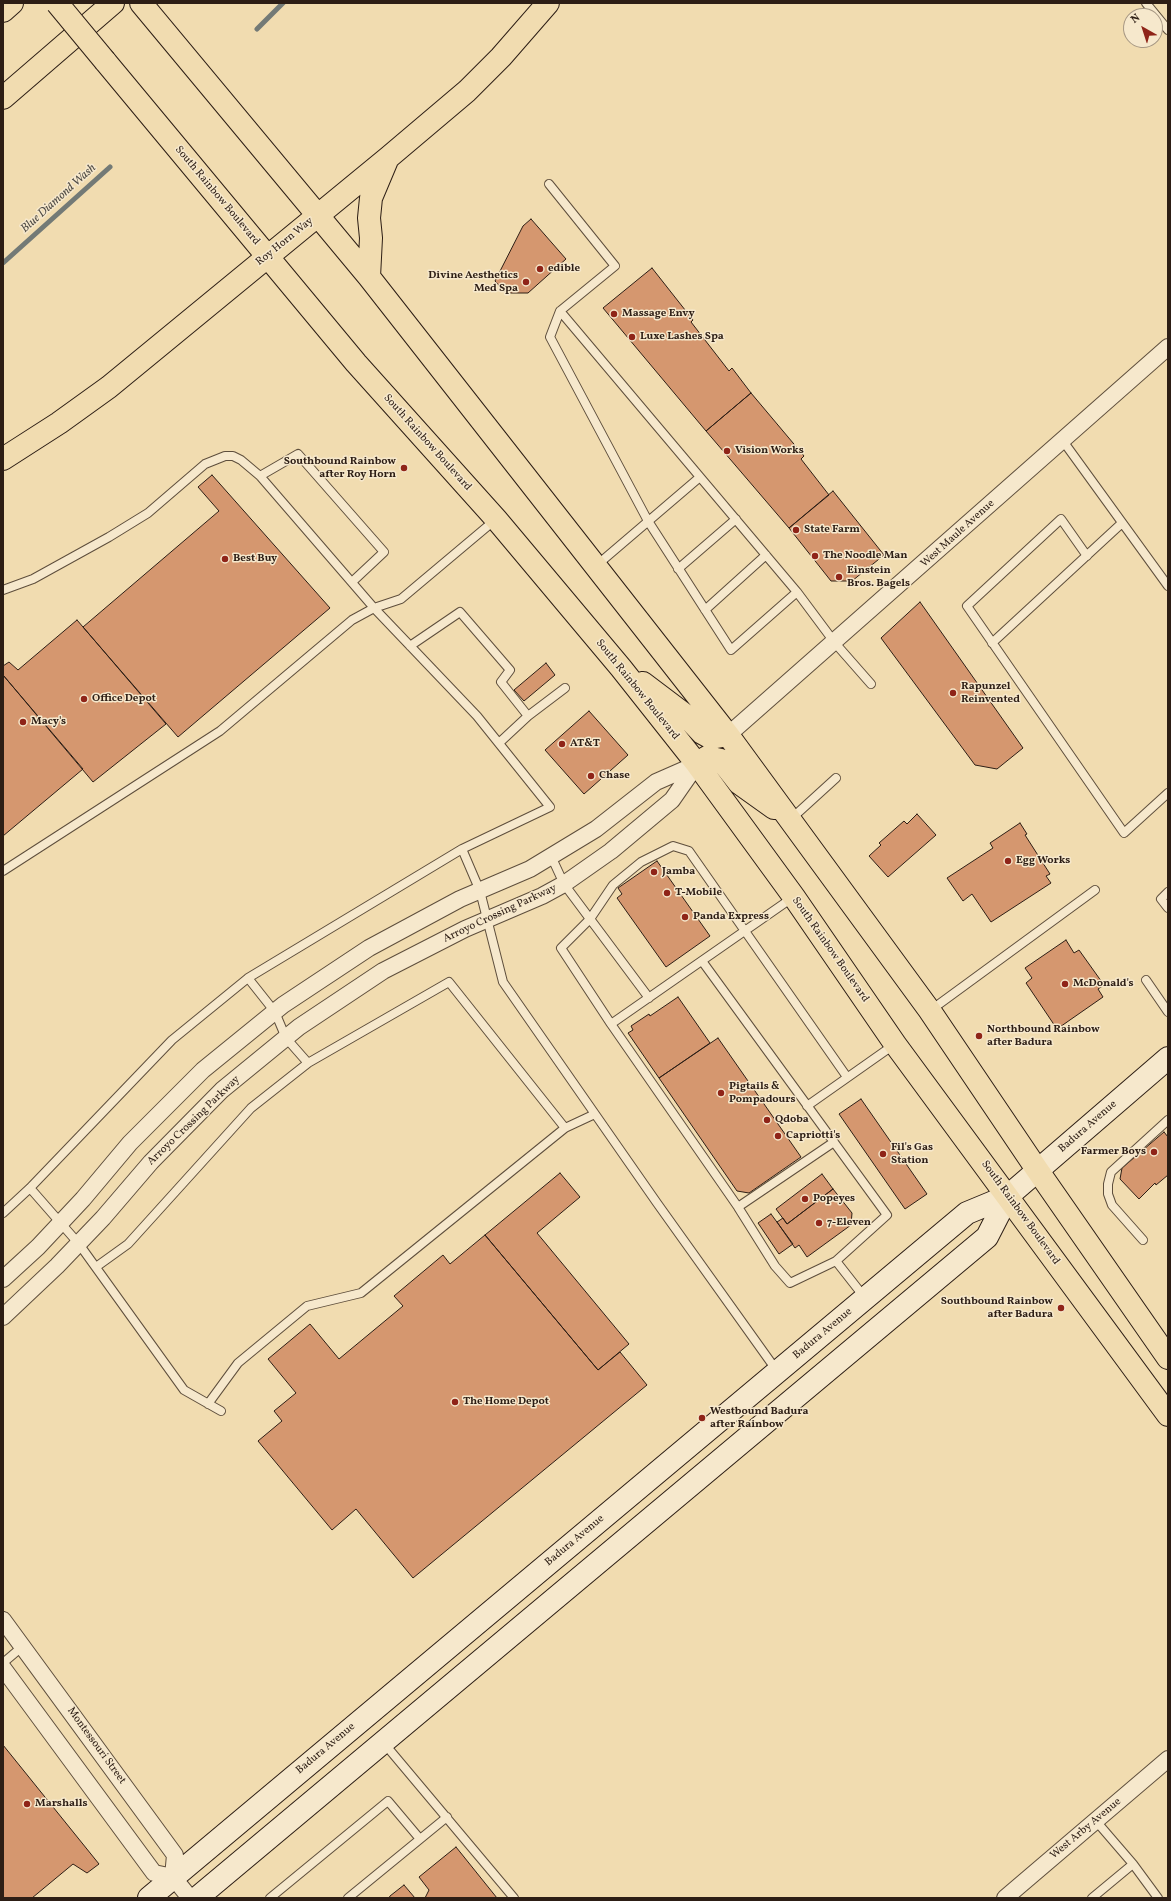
<!DOCTYPE html>
<style>
body{margin:0}
#map{position:relative;width:1171px;height:1901px;overflow:hidden;background:#f1dcb0;font-family:Vollkorn,serif}
canvas{display:block}
.frame{position:absolute;inset:0;border:4px solid #2d1e15;pointer-events:none}
.north{position:absolute;left:1123px;top:8px;width:40px;height:40px;box-sizing:border-box;background:#f6e8cc;border:1px solid #a69783;border-radius:50%;rotate:321deg;font-size:11px;font-weight:700;line-height:16px;text-align:center;color:#2d1e15}
.north::after{content:'';display:block;margin:auto;width:14px;height:18px;background:#8f2418;clip-path:polygon(50% 0,100% 100%,50% 72%,0 100%)}
</style>
<div id="map">
<canvas width="1171" height="1901"></canvas>
<div class="frame"></div>
<div class="north">N</div>
</div>
<script>
const ctx = document.querySelector('canvas').getContext('2d');
ctx.lineJoin = 'round';
function shape(rows) {
  const path = new Path2D();
  for (const r of rows) {
    path.moveTo(r[0], r[1]);
    for (let i = 2; i < r.length; i += 2) path.lineTo(r[i], r[i + 1]);
  }
  return path;
}
function strokePath(path, color, width, dash) {
  ctx.strokeStyle = color;
  ctx.lineWidth = width;
  ctx.lineCap = dash ? 'butt' : 'round';
  ctx.setLineDash(dash || []);
  ctx.stroke(path);
}
function fill(path, color) {
  ctx.fillStyle = color;
  ctx.fill(path, 'evenodd');
}
function label(font, color, halo, rows, align = 'center') {
  ctx.font = font + ' Vollkorn,serif';
  ctx.lineWidth = 3;
  ctx.setLineDash([]);
  ctx.textBaseline = 'middle';
  ctx.strokeStyle = halo;
  ctx.fillStyle = color;
  for (const [text, x, y, turn = 0] of rows) {
    ctx.save();
    ctx.translate(x, y);
    ctx.rotate((+turn || 0) * Math.PI / 180);
    ctx.textAlign = isNaN(turn) ? turn : align;
    if (halo) ctx.strokeText(text, 0, 0);
    ctx.fillText(text, 0, 0);
    ctx.restore();
  }
}
const stream = shape([
 [257,29,283,3],
 [3,263,110,167]
]);
const building = shape([
 [531,219,566,259,528,293,506,293,495,281,523,226,531,219],
 [652,268,693,320,691,322,729,371,732,368,751,393,706,431,603,308,652,268],
 [751,393,804,456,801,459,829,495,789,528,706,431,751,393],
 [212,475,330,608,178,737,83,627,219,511,198,487,212,475],
 [833,491,884,555,852,581,831,581,789,528,833,491],
 [920,602,1023,748,997,769,975,765,881,638,920,602],
 [77,620,166,724,93,782,3,675,3,666,9,662,18,670,77,620],
 [546,663,555,675,524,701,514,690,546,663],
 [3,675,83,769,3,836,3,675],
 [589,711,628,755,584,794,545,750,589,711],
 [917,814,936,835,888,877,869,856,881,845,879,843,904,821,907,824,917,814],
 [1020,823,1027,834,1025,835,1050,874,1046,876,1051,883,991,922,972,894,963,901,947,878,993,848,990,843,1020,823],
 [657,861,710,936,666,967,617,898,622,894,618,888,657,861],
 [1066,940,1074,953,1079,950,1104,985,1098,989,1103,997,1057,1029,1026,983,1032,978,1025,968,1066,940],
 [678,997,710,1043,659,1078,628,1033,633,1030,631,1026,649,1014,650,1016,678,997],
 [718,1038,801,1157,749,1193,737,1191,659,1078,718,1038],
 [861,1099,927,1194,905,1209,839,1114,861,1099],
 [1164,1132,1168,1137,1168,1175,1156,1185,1155,1183,1139,1199,1120,1179,1122,1168,1164,1132],
 [560,1173,580,1197,537,1233,629,1344,598,1370,485,1235,560,1173],
 [822,1174,833,1189,787,1224,776,1209,822,1174],
 [833,1189,852,1213,851,1225,807,1257,799,1245,795,1248,777,1222,783,1218,787,1224,833,1189],
 [771,1214,793,1244,779,1254,758,1223,771,1214],
 [485,1235,598,1370,620,1352,647,1385,413,1578,356,1509,332,1530,258,1441,282,1421,274,1411,296,1393,268,1359,310,1324,339,1359,403,1306,394,1296,443,1255,450,1264,485,1235],
 [3,1745,99,1864,87,1873,73,1864,32,1898,3,1898,3,1745],
 [456,1847,497,1898,425,1898,429,1890,419,1877,456,1847],
 [404,1885,415,1898,389,1898,390,1896,404,1885]
]);
const service = shape([
 [1146,3,1168,30],
 [549,184,615,266,560,311,700,477,597,565],
 [560,311,550,337,648,521,731,650,797,592,835,643,871,684],
 [1063,441,1168,586],
 [260,476,298,454,384,552,352,582],
 [700,477,797,592],
 [1087,556,1061,519,967,606,1124,833,1168,793],
 [678,569,736,519],
 [3,590,33,579,109,537,148,513,205,464,225,456,233,456,241,460,260,476,374,608,477,716,550,807,462,849,248,978,172,1040,30,1188,3,1213],
 [705,610,766,555],
 [992,643,1122,523],
 [410,646,460,612,510,670,501,682,528,716],
 [499,743,528,716,565,688],
 [791,819,836,778],
 [462,849,480,891,503,982,657,1203,777,1371],
 [551,856,564,884,649,998],
 [3,871,220,731,352,620,374,608,401,599,495,520],
 [1168,892,1161,899,1168,908],
 [702,961,887,1215,836,1261,790,1283,775,1266,738,1207,611,1024,561,948,590,919,613,885,641,862,673,846,689,851,847,1077],
 [248,978,275,1012,286,1038,308,1063,449,982,565,1128],
 [1146,980,1168,1012],
 [931,1010,1095,890],
 [611,1024,792,898],
 [807,1106,895,1044],
 [30,1188,79,1244,184,1390,221,1411],
 [738,1207,834,1142],
 [1143,1240,1112,1205,1108,1194,1108,1184,1111,1172,1168,1120],
 [836,1261,865,1298],
 [96,1267,128,1244,251,1108,308,1063],
 [208,1404,238,1363,307,1306,361,1293,565,1128,595,1114],
 [3,1663,23,1646],
 [383,1742,514,1898],
 [1096,1821,1133,1864,1158,1898],
 [270,1898,388,1801,420,1839],
 [348,1898,447,1817],
 [1092,1898,1133,1864]
]);
const minor = shape([
 [728,735,1168,347],
 [3,1279,38,1247,83,1199,130,1143,203,1070,283,1005,369,948,460,899,530,869,596,829,656,782,697,764],
 [3,1317,57,1266,103,1218,151,1162,222,1090,299,1027,383,971,465,929,542,896,564,884,611,851,672,800,697,764],
 [3,1620,175,1855,173,1877],
 [3,1668,154,1873,173,1877,190,1898],
 [1005,1898,1168,1759]
]);
const secondary = shape([
 [149,1898,967,1213,1008,1196,1168,1058],
 [197,1898,987,1237,1008,1196]
]);
const primary = shape([
 [141,3,369,277,728,735,930,1011,1038,1171,1168,1358],
 [105,61,356,363,496,519,621,668,697,764,794,897,895,1044,1168,1415],
 [369,277,371,238,369,218,371,198,387,160],
 [3,459,59,423,109,387,389,157,467,91,501,57,548,3],
 [643,683,684,714,702,733,711,738,728,735],
 [697,764,707,757,721,760,739,783,774,808]
]);
const motorway = shape([
 [3,11,12,3],
 [3,98,113,3]
]);
const primaryBridge = shape([
 [57,3,105,61]
]);
const markers = [
 [540,269,4,"#8f2418"],
 [526,282,4,"#8f2418"],
 [614,314,4,"#8f2418"],
 [632,337,4,"#8f2418"],
 [727,451,4,"#8f2418"],
 [404,468,4,"#8f2418"],
 [796,530,4,"#8f2418"],
 [815,556,4,"#8f2418"],
 [225,559,4,"#8f2418"],
 [839,577,4,"#8f2418"],
 [953,693,4,"#8f2418"],
 [84,699,4,"#8f2418"],
 [23,722,4,"#8f2418"],
 [562,744,4,"#8f2418"],
 [591,776,4,"#8f2418"],
 [1008,861,4,"#8f2418"],
 [654,872,4,"#8f2418"],
 [667,893,4,"#8f2418"],
 [685,917,4,"#8f2418"],
 [1065,984,4,"#8f2418"],
 [979,1036,4,"#8f2418"],
 [721,1093,4,"#8f2418"],
 [767,1120,4,"#8f2418"],
 [778,1136,4,"#8f2418"],
 [1154,1152,4,"#8f2418"],
 [883,1154,4,"#8f2418"],
 [805,1199,4,"#8f2418"],
 [819,1223,4,"#8f2418"],
 [1061,1308,4,"#8f2418"],
 [455,1402,4,"#8f2418"],
 [702,1418,4,"#8f2418"],
 [27,1804,4,"#8f2418"]
];
const streetNames = [
 ["South Rainbow Boulevard",217,196,50],
 ["Roy Horn Way",285,242,-39],
 ["South Rainbow Boulevard",427,443,48],
 ["West Maule Avenue",958,534,-42],
 ["South Rainbow Boulevard",637,690,51],
 ["Arroyo Crossing Parkway",500,914,-25],
 ["South Rainbow Boulevard",830,950,55],
 ["Arroyo Crossing Parkway",194,1121,-44],
 ["Badura Avenue",1088,1127,-41],
 ["South Rainbow Boulevard",1020,1213,54],
 ["Badura Avenue",823,1334,-40],
 ["Badura Avenue",575,1541,-40],
 ["Montessouri Street",96,1746,54],
 ["Badura Avenue",326,1749,-40],
 ["West Arby Avenue",1086,1829,-40]
];
const poiNames = [
 ["edible",548,269],
 ["Divine Aesthetics",518,276,"right"],
 ["Med Spa",518,289,"right"],
 ["Massage Envy",622,314],
 ["Luxe Lashes Spa",640,337],
 ["Vision Works",735,451],
 ["Southbound Rainbow",396,462,"right"],
 ["after Roy Horn",396,475,"right"],
 ["State Farm",804,530],
 ["The Noodle Man",823,556],
 ["Best Buy",233,559],
 ["Einstein",847,571],
 ["Bros. Bagels",847,584],
 ["Rapunzel",961,687],
 ["Reinvented",961,700],
 ["Office Depot",92,699],
 ["Macy's",31,722],
 ["AT&T",570,744],
 ["Chase",599,776],
 ["Egg Works",1016,861],
 ["Jamba",662,872],
 ["T-Mobile",675,893],
 ["Panda Express",693,917],
 ["McDonald's",1073,984],
 ["Northbound Rainbow",987,1030],
 ["after Badura",987,1043],
 ["Pigtails &",729,1087],
 ["Pompadours",729,1100],
 ["Qdoba",775,1120],
 ["Capriotti's",786,1136],
 ["Fil's Gas",891,1148],
 ["Station",891,1161],
 ["Farmer Boys",1146,1152,"right"],
 ["Popeyes",813,1199],
 ["7-Eleven",827,1223],
 ["Southbound Rainbow",1053,1302,"right"],
 ["after Badura",1053,1315,"right"],
 ["The Home Depot",463,1402],
 ["Westbound Badura",710,1412],
 ["after Rainbow",710,1425],
 ["Marshalls",35,1804]
];
const waterNames = [
 ["Blue Diamond Wash",59,199,-42]
];
strokePath(stream, '#737a76', 5);
fill(building, '#d5976f');
strokePath(building, '#2d1e15', 1);
strokePath(service, '#5e4e3c', 10);
strokePath(minor, '#5e4e3c', 18);
strokePath(secondary, '#2d1e15', 24);
strokePath(primary, '#2d1e15', 24);
strokePath(motorway, '#2d1e15', 24);
strokePath(service, '#f6e8cc', 8);
strokePath(minor, '#f6e8cc', 16);
strokePath(secondary, '#f6e8cc', 22);
strokePath(primary, '#f1dcb0', 22);
strokePath(motorway, '#f1dcb0', 22);
strokePath(primaryBridge, '#2d1e15', 24, []);
strokePath(primaryBridge, '#f1dcb0', 22);
for (const [x, y, r, color] of markers) {
  const dot = new Path2D();
  dot.arc(x, y, r, 0, 2 * Math.PI);
  ctx.fillStyle = color;
  ctx.fill(dot);
  strokePath(dot, '#f6e8cc', 1.5);
}
label('11px', '#2d1e15', '#f6e8cc', streetNames);
label('bold 11px', '#2d1e15', '#f6e8cc', poiNames, 'left');
label('italic 12px', '#504c46', '#f6e8cc', waterNames);
</script>
